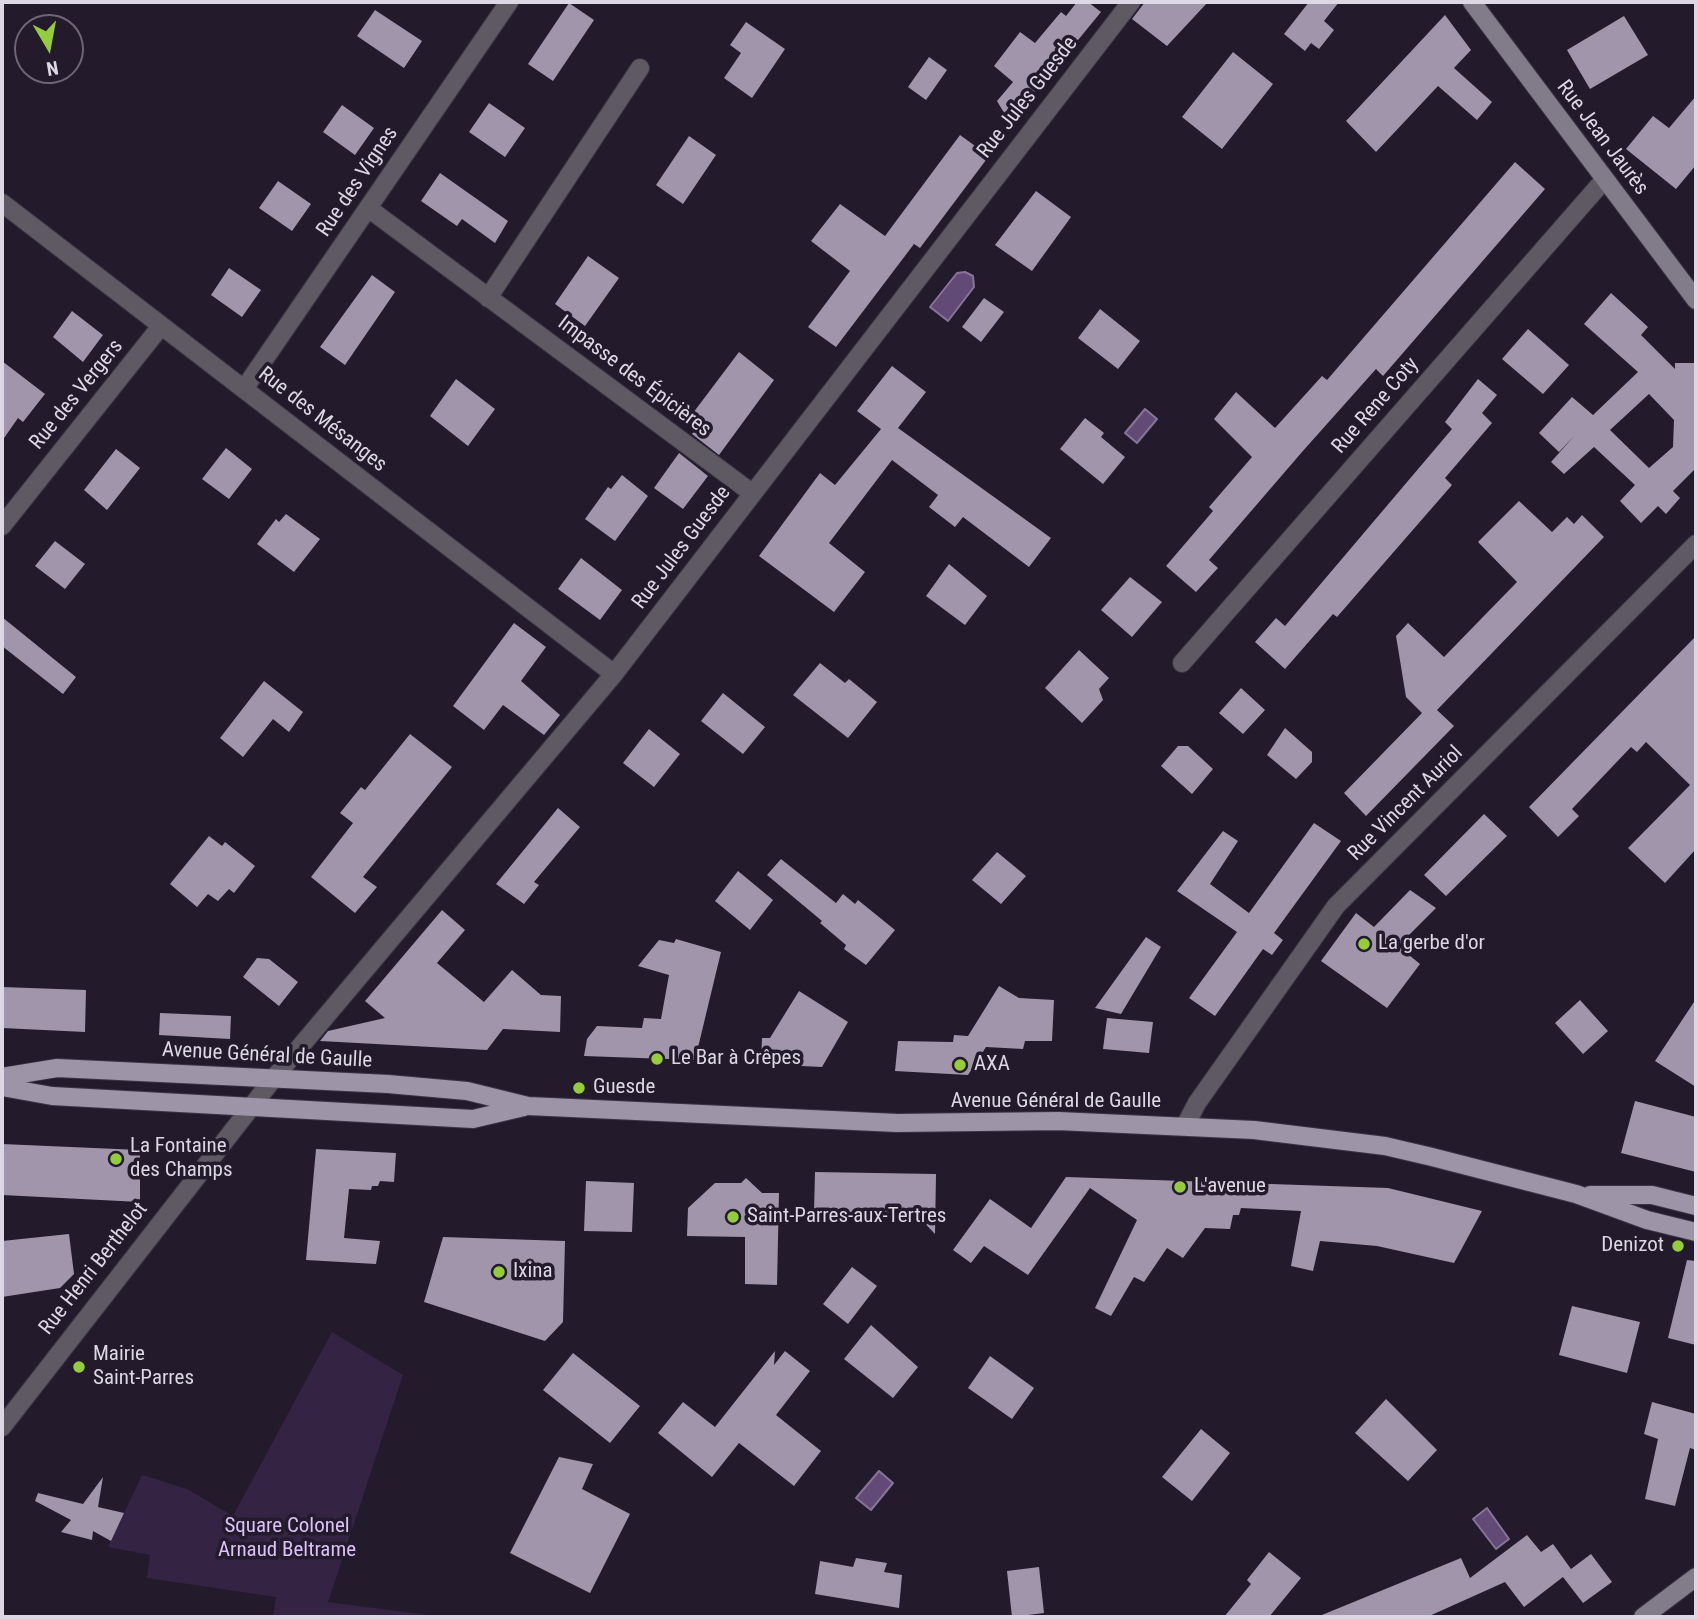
<!DOCTYPE html>
<meta charset="utf-8">
<style>
body{margin:0}
#map{position:relative;width:1698px;height:1619px;overflow:hidden;background:#231a2c;font-family:"Roboto Condensed",sans-serif}
canvas{display:block}
.frame{position:absolute;inset:0;border:4px solid #ddd7e3;pointer-events:none}
.north{position:absolute;left:14px;top:14px;width:70px;height:70px;box-sizing:border-box;background:#231a2c;border:2px solid #6d6675;border-radius:50%;rotate:170deg;font-size:19px;font-weight:700;line-height:28px;text-align:center;color:#ddd7e3}
.north::after{content:'';display:block;margin:auto;width:24px;height:32px;background:#95cc3a;clip-path:polygon(50% 0,100% 100%,50% 72%,0 100%)}
</style>
<div id="map">
<canvas width="1698" height="1619"></canvas>
<div class="frame"></div>
<div class="north">N</div>
</div>
<script>
const ctx = document.querySelector('canvas').getContext('2d');
ctx.lineJoin = 'round';
function fill(path, color) {
  ctx.fillStyle = color;
  ctx.fill(path, 'evenodd');
}
function shape(rows) {
  const path = new Path2D();
  for (const r of rows) {
    path.moveTo(r[0], r[1]);
    for (let i = 2; i < r.length; i += 2) path.lineTo(r[i], r[i + 1]);
  }
  return path;
}
function strokePath(path, color, width, dash) {
  ctx.strokeStyle = color;
  ctx.lineWidth = width;
  ctx.lineCap = dash ? 'butt' : 'round';
  ctx.setLineDash(dash || []);
  ctx.stroke(path);
}
function label(font, color, halo, rows, align = 'center') {
  ctx.font = font + ' "Roboto Condensed",sans-serif';
  ctx.lineWidth = 7;
  ctx.setLineDash([]);
  ctx.textBaseline = 'middle';
  ctx.strokeStyle = halo;
  ctx.fillStyle = color;
  for (const [text, x, y, turn = 0] of rows) {
    ctx.save();
    ctx.translate(x, y);
    ctx.rotate((+turn || 0) * Math.PI / 180);
    ctx.textAlign = isNaN(turn) ? turn : align;
    if (halo) ctx.strokeText(text, 0, 0);
    ctx.fillText(text, 0, 0);
    ctx.restore();
  }
}
const green = shape([
 [332,1332,403,1375,328,1602,444,1617,273,1617,276,1597,147,1578,150,1555,108,1547,142,1475,187,1489,233,1516]
]);
const water = shape([
 [965,272,973,276,974,287,948,321,930,307,957,273,965,272],
 [1145,409,1157,419,1137,443,1125,433,1145,409],
 [879,1471,893,1483,871,1510,856,1498,879,1471],
 [1487,1508,1509,1539,1496,1549,1473,1519,1487,1508]
]);
const building = shape([
 [1077,2,1088,2,1101,12,1010,123,997,101,1013,82,994,66,1020,32,1035,43,1061,12,1066,16],
 [1145,2,1208,2,1167,46,1132,19],
 [1309,2,1339,2,1324,21,1334,30,1319,49,1311,43,1305,51,1284,34],
 [569,3,594,20,553,81,528,64],
 [375,10,422,41,404,68,357,36],
 [1445,15,1471,50,1454,68,1492,102,1477,120,1438,86,1376,152,1346,121],
 [1624,16,1648,55,1590,89,1567,50],
 [746,22,785,49,752,98,724,78,741,53,730,45],
 [1233,52,1273,84,1222,149,1182,117],
 [929,57,947,70,926,100,908,87],
 [1696,96,1696,165,1676,189,1626,149,1653,116,1669,128],
 [489,103,525,128,505,157,469,132],
 [342,105,374,128,355,155,323,132],
 [960,135,989,156,920,248,914,244,836,347,808,327,850,271,811,241,840,204,885,236],
 [689,136,716,155,683,204,656,185],
 [1515,162,1545,189,1383,376,1376,369,1302,452,1209,560,1218,568,1196,592,1166,566,1213,511,1209,507,1252,457,1214,419,1236,392,1275,428,1322,376,1327,380],
 [440,173,508,221,495,243,462,219,457,226,421,201],
 [278,181,311,204,292,231,259,208],
 [1036,191,1071,217,1032,271,995,245],
 [588,256,619,278,585,326,555,304],
 [229,268,261,290,242,317,211,295],
 [372,275,395,292,345,365,320,347],
 [1611,293,1648,327,1641,335,1675,369,1675,363,1696,363,1696,468,1673,491,1680,498,1666,514,1658,506,1641,523,1620,501,1635,485,1594,447,1564,474,1551,462,1575,435,1559,452,1539,433,1572,397,1593,415,1638,372,1584,324],
 [1649,394,1674,420,1673,447,1649,468,1610,430],
 [984,298,1004,312,981,342,962,327],
 [1100,309,1140,341,1118,369,1078,338],
 [72,311,103,335,83,362,53,337],
 [1528,329,1569,365,1543,394,1502,359],
 [739,352,774,380,719,455,692,434,702,420,693,413],
 [2,361,45,394,23,422,18,418,2,441],
 [892,366,926,392,898,428,1051,538,1029,567,963,517,955,527,929,507,938,495,892,460,829,543,865,572,834,612,759,556,820,473,835,485,881,429,857,411],
 [456,379,495,409,468,446,430,416],
 [1478,379,1497,395,1482,413,1492,423,1445,478,1452,485,1337,617,1333,614,1285,669,1255,642,1276,618,1285,626,1452,429,1445,422],
 [1085,418,1104,433,1101,437,1125,457,1103,484,1060,449],
 [226,448,252,469,229,499,202,479],
 [116,449,140,468,107,510,84,490],
 [679,453,708,476,683,509,654,488],
 [622,475,648,496,615,541,585,519,608,487,611,489],
 [1519,501,1552,532,1567,517,1574,524,1582,515,1604,537,1437,710,1454,726,1366,816,1344,793,1422,713,1406,697,1396,636,1408,623,1444,657,1517,582,1478,542],
 [286,514,320,539,294,572,257,544,276,519,279,522],
 [55,541,85,564,65,589,35,566],
 [581,558,622,590,600,620,558,589],
 [949,564,987,596,965,625,926,596],
 [1130,577,1162,602,1132,637,1101,610],
 [2,617,76,677,63,694,2,646],
 [514,623,546,647,521,681,560,715,544,735,503,705,484,730,453,706],
 [1696,636,1696,849,1665,883,1628,848,1690,785,1646,742,1637,752,1631,747,1572,809,1579,816,1558,837,1529,807],
 [1079,650,1109,678,1099,689,1103,700,1082,723,1045,688],
 [820,663,845,683,849,679,877,702,848,738,793,695],
 [264,681,303,712,289,732,273,719,243,757,220,738],
 [1241,688,1265,710,1243,734,1219,713],
 [723,693,765,727,743,754,701,721],
 [1285,728,1312,752,1312,762,1296,779,1267,755],
 [649,729,680,754,654,787,623,763],
 [410,734,452,767,363,877,377,887,355,913,311,877,353,823,340,813,361,787,365,790],
 [1178,746,1188,746,1213,769,1192,794,1161,766],
 [558,808,580,827,534,882,539,885,524,904,496,884],
 [1484,814,1507,836,1446,896,1424,875],
 [1314,823,1341,841,1274,933,1283,940,1272,955,1263,949,1215,1016,1189,998,1237,932,1177,891,1223,831,1238,841,1210,884,1249,913],
 [209,836,222,846,225,842,255,866,234,893,229,889,218,901,208,894,197,907,170,884],
 [997,852,1026,876,1001,904,972,880],
 [781,859,836,903,843,894,855,904,858,900,895,930,866,965,844,949,846,945,820,923,822,921,767,875],
 [738,871,773,900,750,930,715,901],
 [1410,890,1436,908,1398,946,1420,964,1387,1008,1321,961,1356,913,1374,927],
 [442,910,465,930,437,963,484,1002,512,970,541,995,561,996,560,1032,503,1029,487,1050,320,1041,328,1031,385,1018,365,1001],
 [1146,937,1161,947,1121,1014,1095,1008],
 [676,939,721,952,695,1060,584,1056,587,1039,597,1026,642,1028,644,1018,661,1019,669,975,638,966,659,940,674,943],
 [257,958,269,959,298,982,279,1006,243,977],
 [999,986,1019,998,1054,1000,1052,1041,1025,1041,1023,1049,986,1047,968,1075,895,1071,898,1041,953,1042,954,1035,968,1036],
 [2,987,86,990,85,1032,2,1028],
 [799,991,848,1022,822,1067,761,1064,762,1038,770,1038],
 [1696,999,1696,1087,1655,1061],
 [1580,1000,1608,1031,1583,1054,1555,1023],
 [160,1013,231,1016,230,1039,159,1035],
 [1107,1018,1153,1022,1149,1053,1103,1049],
 [1635,1101,1696,1117,1696,1172,1621,1153],
 [2,1144,140,1150,140,1202,2,1195],
 [316,1149,396,1153,394,1182,380,1181,378,1186,372,1186,371,1190,349,1189,344,1238,380,1241,376,1264,306,1260],
 [815,1172,936,1174,935,1234,916,1214,814,1212],
 [1066,1177,1388,1188,1482,1211,1454,1263,1377,1246,1320,1241,1313,1271,1291,1266,1301,1211,1241,1208,1239,1215,1233,1215,1230,1229,1205,1228,1183,1258,1167,1248,1144,1282,1134,1277,1111,1316,1095,1308,1137,1220,1090,1188,1028,1275,984,1246,971,1263,953,1250,990,1199,1031,1228],
 [746,1178,762,1193,779,1193,777,1285,745,1284,745,1237,687,1236,688,1208,715,1183,741,1183],
 [586,1181,634,1183,632,1232,584,1231],
 [69,1234,74,1274,60,1288,2,1297,2,1241],
 [443,1237,565,1241,563,1322,545,1341,424,1302],
 [1687,1260,1696,1261,1696,1345,1668,1338],
 [852,1267,877,1286,848,1324,823,1304],
 [1572,1306,1640,1322,1627,1373,1559,1355],
 [871,1325,918,1367,893,1398,844,1359],
 [775,1351,774,1365,785,1351,810,1371,776,1415,821,1451,794,1486,739,1443,712,1477,658,1433,683,1402,715,1427],
 [573,1353,640,1406,610,1443,543,1390],
 [990,1356,1034,1388,1012,1419,968,1388],
 [1386,1399,1437,1450,1408,1481,1355,1433],
 [1652,1402,1696,1414,1696,1450,1690,1448,1675,1506,1645,1499,1658,1439,1644,1434],
 [1201,1429,1230,1453,1192,1501,1162,1477],
 [559,1457,593,1464,582,1489,630,1514,590,1593,510,1553],
 [103,1477,98,1507,124,1513,111,1541,93,1531,92,1540,61,1532,71,1520,35,1501,38,1493,83,1504],
 [1527,1535,1541,1552,1553,1544,1571,1569,1591,1554,1612,1582,1583,1603,1563,1577,1524,1607,1505,1582,1427,1617,1317,1617,1461,1558,1470,1578],
 [1269,1552,1301,1578,1269,1617,1224,1617,1251,1584,1247,1580],
 [856,1558,887,1563,884,1572,902,1575,899,1608,815,1594,820,1561,853,1567],
 [1039,1567,1044,1613,1012,1617,1007,1571]
]);
const street = shape([
 [2,203,614,674],
 [368,208,752,493],
 [488,298,640,68],
 [244,389,509,2],
 [2,526,161,326],
 [1182,663,1604,180],
 [1185,1126,1197,1103,1336,906,1696,544],
 [2,1427,273,1079,614,674,1131,2]
]);
const secondary = shape([
 [1472,2,1696,300],
 [1643,1617,1696,1577]
]);
const primary = shape([
 [2,1077,57,1068,388,1084,467,1091,528,1106,897,1123,1058,1121,1254,1130,1385,1146,1432,1157,1576,1194,1647,1220,1696,1232],
 [2,1087,52,1096,473,1119,524,1107],
 [1590,1195,1652,1195,1696,1206]
]);
const markers = [
 [1364,944,7,"#95cc3a"],
 [657,1059,7,"#95cc3a"],
 [960,1065,7,"#95cc3a"],
 [579,1088,7,"#95cc3a"],
 [116,1159,7,"#95cc3a"],
 [1180,1187,7,"#95cc3a"],
 [733,1217,7,"#95cc3a"],
 [1678,1246,7,"#95cc3a"],
 [499,1272,7,"#95cc3a"],
 [79,1367,7,"#95cc3a"]
];
const streetNames = [
 ["Rue Jules Guesde",1028,98,-52],
 ["Rue Jean Jaurès",1602,138,53],
 ["Rue des Vignes",358,182,-56],
 ["Impasse des Épicières",634,377,37],
 ["Rue des Vergers",77,395,-51],
 ["Rue Rene Coty",1376,406,-49],
 ["Rue des Mésanges",322,420,38],
 ["Rue Jules Guesde",682,548,-53],
 ["Rue Vincent Auriol",1406,804,-45],
 ["Avenue Général de Gaulle",267,1056,3],
 ["Avenue Général de Gaulle",1056,1102],
 ["Rue Henri Berthelot",94,1269,-52]
];
const poiNames = [
 ["La gerbe d'or",1378,944],
 ["Le Bar à Crêpes",671,1059],
 ["AXA",974,1065],
 ["Guesde",593,1088],
 ["La Fontaine",130,1147],
 ["des Champs",130,1171],
 ["L'avenue",1194,1187],
 ["Saint-Parres-aux-Tertres",747,1217],
 ["Denizot",1664,1246,"right"],
 ["Ixina",513,1272],
 ["Mairie",93,1355],
 ["Saint-Parres",93,1379]
];
const parkNames = [
 ["Square Colonel",287,1527],
 ["Arnaud Beltrame",287,1551]
];
fill(green, '#352344');
fill(water, '#614b76');
strokePath(water, '#867597', 2);
fill(building, '#a195ac');
strokePath(street, '#3d3446', 20);
strokePath(secondary, '#3d3446', 20);
strokePath(primary, '#3d3446', 20);
strokePath(street, '#5e5963', 18);
strokePath(secondary, '#827b8a', 18);
strokePath(primary, '#9e94a8', 18);
for (const [x, y, r, color] of markers) {
  const dot = new Path2D();
  dot.arc(x, y, r, 0, 2 * Math.PI);
  ctx.fillStyle = color;
  ctx.fill(dot);
  strokePath(dot, '#231a2c', 2.5);
}
label('21px', '#ddd7e3', '#231a2c', streetNames);
label('21px', '#ddd7e3', '#231a2c', poiNames, 'left');
label('21px', '#ddc0f8', '#231a2c', parkNames);
</script>
